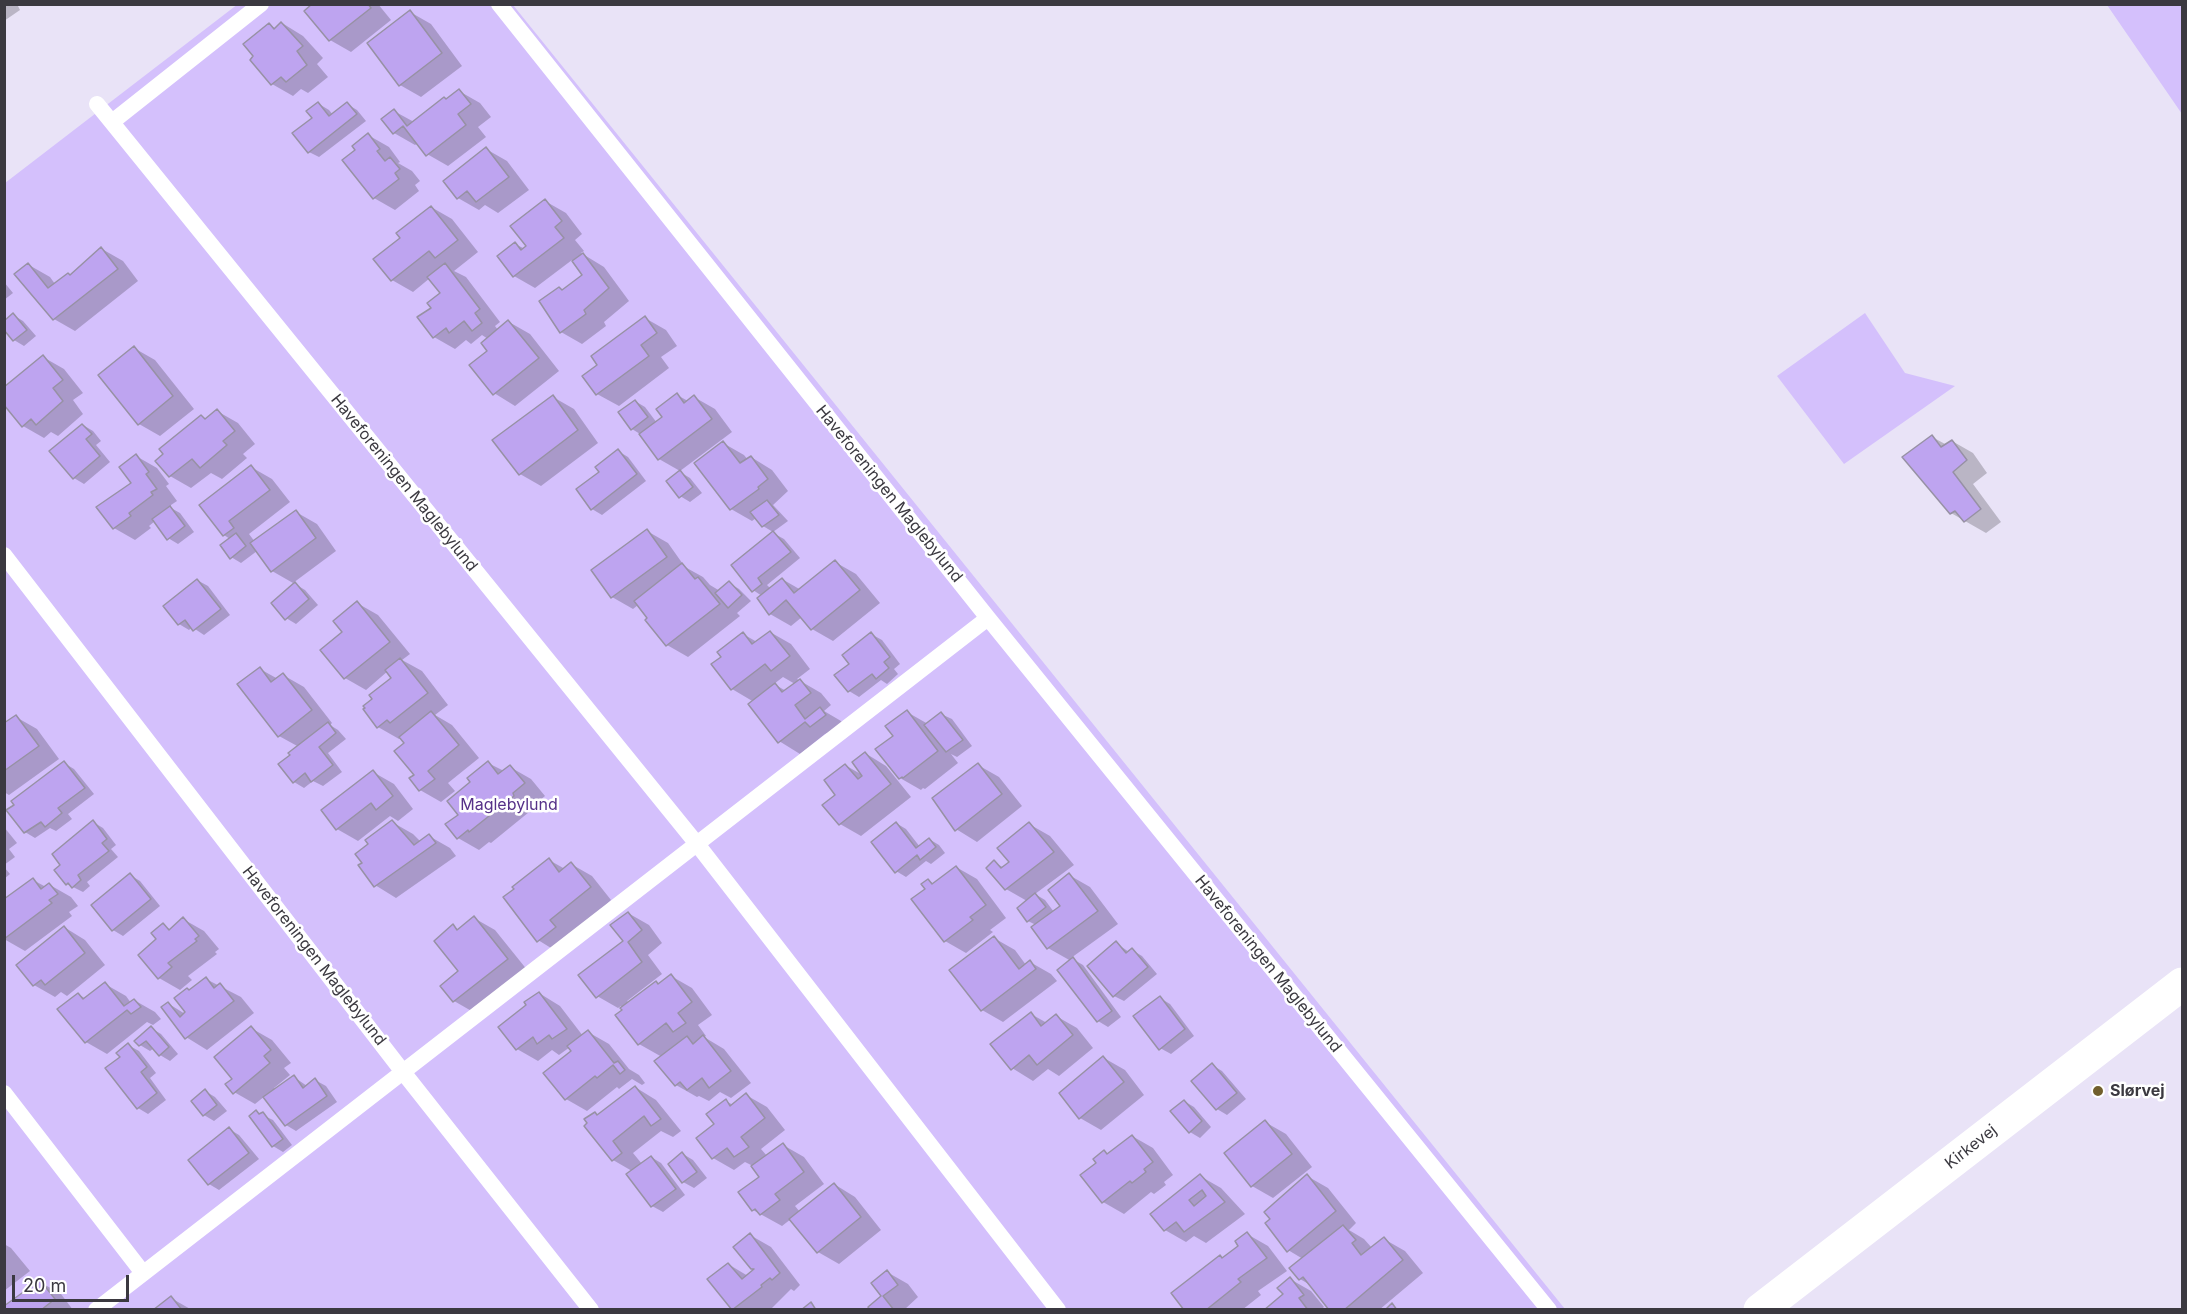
<!DOCTYPE html>
<meta charset="utf-8">
<style>
body{margin:0}
#map{position:relative;width:2187px;height:1314px;overflow:hidden;background:#e9e3f7;font-family:Inter,sans-serif}
canvas{display:block}
.frame{position:absolute;inset:0;border:6px solid #3b3940;pointer-events:none}
.scale{position:absolute;left:12px;top:1275px;width:117px;height:27px;box-sizing:border-box;border:3px solid #3b3940;border-top:0;padding-left:8px;font-size:18px;line-height:21px;white-space:nowrap;color:#3b3940;-webkit-text-stroke:4px #fff;paint-order:stroke}
</style>
<div id="map">
<canvas width="2187" height="1314"></canvas>
<div class="frame"></div>
<div class="scale">20 m</div>
</div>
<script>
const ctx = document.querySelector('canvas').getContext('2d');
ctx.lineJoin = 'round';
function fill(path, color) {
  ctx.fillStyle = color;
  ctx.fill(path, 'evenodd');
}
function shape(rows) {
  const path = new Path2D();
  for (const r of rows) {
    path.moveTo(r[0], r[1]);
    for (let i = 2; i < r.length; i += 2) path.lineTo(r[i], r[i + 1]);
  }
  return path;
}
function strokePath(path, color, width, dash) {
  ctx.strokeStyle = color;
  ctx.lineWidth = width;
  ctx.lineCap = dash ? 'butt' : 'round';
  ctx.setLineDash(dash || []);
  ctx.stroke(path);
}
function label(font, color, halo, rows, align = 'center') {
  ctx.font = font + ' Inter,sans-serif';
  ctx.lineWidth = 5;
  ctx.setLineDash([]);
  ctx.textBaseline = 'middle';
  ctx.strokeStyle = halo;
  ctx.fillStyle = color;
  for (const [text, x, y, turn = 0] of rows) {
    ctx.save();
    ctx.translate(x, y);
    ctx.rotate((+turn || 0) * Math.PI / 180);
    ctx.textAlign = isNaN(turn) ? turn : align;
    if (halo) ctx.strokeText(text, 0, 0);
    ctx.fillText(text, 0, 0);
    ctx.restore();
  }
}
const green = shape([
 [238,4,513,5,1565,1309,5,1310,5,183],
 [2107,5,2182,5,2182,114],
 [1865,313,1905,373,1955,386,1844,464,1777,376]
]);
const shadow = shape([
 [4,4,21,4,18,6,20,10,4,21],
 [314,4,378,4,391,20,351,52,330,40],
 [410,12,431,24,462,66,421,97,400,85],
 [282,23,303,36,323,58,317,64,328,77,308,93,301,89,293,96,272,84,269,24,276,29],
 [459,91,480,103,491,117,478,127,486,137,448,166,427,154,418,143,415,145,394,133,383,119,394,111,414,122],
 [319,104,329,110,333,115,347,104,357,110,366,121,319,157,309,152,314,118],
 [368,135,389,147,400,162,398,163,412,171,420,181,415,185,419,191,395,210,374,198,357,150],
 [486,149,507,161,529,190,498,213,485,205,479,210,458,198],
 [545,201,566,213,582,234,575,240,584,251,581,253,604,267,629,301,604,322,606,326,582,344,561,332,541,302,563,291,584,275,572,260,535,288,514,276,515,244,525,249],
 [431,207,452,219,478,252,454,271,466,277,500,322,495,326,498,330,509,322,530,334,559,371,515,406,494,393,488,339,482,335,471,344,466,340,455,349,434,337,433,308,442,293,430,278,413,292,392,280,402,238],
 [102,249,123,261,138,281,75,331,54,319,29,265,50,277,55,284,71,276],
 [4,282,13,293,4,300],
 [13,315,23,321,36,336,24,346,14,340,4,328],
 [645,318,666,330,677,346,661,357,669,368,619,406,597,394,600,365],
 [134,348,155,360,194,409,160,436,139,424],
 [43,357,64,369,83,393,73,400,83,414,58,436,51,432,44,438,23,426],
 [677,395,688,401,694,397,715,409,732,432,680,471,659,459,640,434,632,429,635,401,645,407,657,423,664,417],
 [553,397,574,409,598,443,541,486,520,474],
 [217,411,238,423,255,444,243,454,247,458,222,479,211,473,191,488,170,476,202,417,207,419],
 [83,425,93,431,101,441,96,445,110,462,84,484,74,478],
 [1932,437,1947,445,1952,441,1973,453,1987,473,1973,484,2001,522,1986,533,1951,513],
 [723,443,744,455,748,460,751,457,772,470,788,491,773,505,788,521,773,532,763,526,756,518,752,521,731,509],
 [618,451,628,457,646,481,602,515,592,509],
 [136,456,157,468,169,484,166,486,177,501,171,505,171,508,180,513,194,532,178,544,168,538,155,521,149,526,151,528,135,540,114,528,133,483],
 [251,467,272,479,290,502,249,534,255,542,296,512,317,524,336,551,293,583,272,571,257,551,241,563,231,557,230,539,224,535,201,505],
 [680,472,690,478,702,493,690,502,680,496],
 [647,531,668,543,685,567,703,577,710,585,720,591,729,583,739,589,751,601,737,613,740,616,688,657,667,645,649,618,638,605,633,609,612,597],
 [773,533,784,539,800,558,767,585,771,589,782,579,801,590,835,562,856,574,880,603,833,641,812,629,802,617,791,626,770,614,762,596,753,590],
 [197,580,208,586,230,615,204,635,192,627,189,630,179,624],
 [295,584,305,590,318,605,296,624,286,618],
 [357,603,378,615,410,654,402,660,422,671,448,705,435,715,452,725,479,758,448,783,455,791,441,802,420,790,406,743,401,737,399,739,378,727,394,678,388,671,366,690,345,678,344,632],
 [770,632,791,644,810,669,797,679,821,693,831,705,824,711,841,721,846,727,825,734,800,754,779,741,754,702,732,689,723,657,743,634,757,642],
 [783,677,795,684,786,691,774,684],
 [871,634,882,640,900,664,894,669,898,674,887,684,881,680,859,697,849,691,851,664],
 [260,669,278,679,283,675,304,687,332,723,330,725,338,730,346,739,328,753,342,772,323,786,313,781,304,788,294,782,292,755,299,747,279,736],
 [907,712,928,724,941,714,952,719,972,746,957,757,951,754,958,763,925,789,923,788,921,790,900,778],
 [16,717,37,729,59,759,9,795,4,792,4,725],
 [865,753,886,766,911,797,861,836,840,824,838,795,845,765,864,776],
 [64,763,74,769,94,794,68,814,72,819,56,831,50,828,35,838,25,832],
 [488,763,504,771,510,767,531,779,545,796,533,806,534,808,491,843,489,842,479,850,458,838,460,815,472,782],
 [978,765,999,777,1022,806,977,842,956,829],
 [373,772,394,784,413,809,398,821,390,816,358,841,337,829],
 [93,822,103,828,116,845,111,849,118,857,87,882,90,886,83,892,67,884,56,870,62,865],
 [392,822,413,834,421,842,429,836,450,848,456,856,396,898,375,885],
 [896,823,906,829,920,847,929,839,939,845,945,853,931,864,926,861,906,877,896,871],
 [1029,824,1050,836,1074,865,1035,894,1045,900,1054,912,1062,906,1069,875,1090,887,1118,924,1071,958,1083,965,1121,1017,1108,1027,1098,1021,1059,970,1071,961,1048,948,1036,925,1028,921,1027,901,1006,889,994,862,1004,868,1011,863],
 [4,827,17,843,9,849,15,857,4,865],
 [549,860,565,869,571,864,592,876,611,900,559,953,538,940],
 [4,867,10,874,4,879],
 [956,867,977,879,1006,918,990,930,993,932,966,953,945,941,927,890,928,880,934,884],
 [130,875,140,881,160,906,123,936,113,930],
 [33,880,46,887,50,885,71,897,78,906,69,912,72,916,25,951,4,939,4,901],
 [628,913,649,925,662,943,648,955,662,974,627,1001,629,1003,671,976,692,988,712,1015,698,1025,706,1036,704,1037,724,1049,751,1083,731,1098,720,1092,709,1101,699,1096,697,1097,676,1085,662,1057,639,1044,621,1006,618,1008,597,996,625,942],
 [474,918,495,930,528,971,475,1013,454,1001,442,986,461,971,453,926,459,930],
 [183,919,204,931,219,949,215,952,217,954,188,976,192,980,180,990,159,978,140,955,158,939,163,925,171,930],
 [64,927,85,940,105,965,67,996,61,992,55,997,34,985],
 [994,938,1015,950,1026,965,1030,962,1051,974,1057,981,1003,1022,982,1010],
 [1116,943,1129,952,1132,950,1142,956,1157,974,1124,1001,1114,996],
 [206,979,241,997,254,1013,207,1050,186,1037,169,1004,190,1017,190,991],
 [105,984,126,996,131,1003,134,1000,155,1012,161,1019,153,1025,147,1022,107,1054,86,1042,78,994,86,999],
 [539,993,560,1006,583,1036,588,1032,609,1044,629,1069,639,1075,645,1083,642,1085,632,1079,619,1089,617,1087,587,1111,566,1099,573,1051,570,1047,559,1055,552,1050,538,1061,517,1049,528,1006],
 [1160,998,1170,1004,1194,1036,1171,1054,1160,1048],
 [1031,1014,1047,1023,1056,1016,1077,1028,1093,1048,1059,1076,1048,1069,1033,1081,1012,1068],
 [151,1028,161,1034,178,1054,170,1061,160,1055,154,1048,150,1051,140,1045],
 [251,1028,272,1040,291,1063,284,1068,290,1075,274,1088,276,1090,294,1077,307,1086,315,1080,326,1086,337,1102,296,1131,286,1125,265,1096,255,1104,234,1092,234,1079],
 [128,1045,139,1051,156,1073,150,1078,166,1100,148,1114,138,1108,122,1057],
 [1104,1058,1125,1070,1144,1095,1101,1130,1080,1118],
 [1212,1065,1222,1071,1246,1099,1227,1115,1217,1109],
 [635,1087,656,1100,681,1131,673,1137,661,1131,633,1153,642,1164,651,1157,661,1163,685,1195,663,1212,652,1206,632,1171,613,1160,598,1116],
 [205,1091,215,1097,227,1111,214,1121,204,1115],
 [746,1095,767,1107,785,1130,761,1149,767,1156,783,1145,804,1157,824,1184,795,1206,800,1212,834,1184,855,1197,881,1230,839,1264,818,1252,791,1219,782,1226,753,1210,761,1177,753,1166,745,1162,734,1170,713,1158,716,1124,726,1101,733,1105],
 [1184,1101,1194,1107,1211,1127,1200,1138,1190,1132],
 [256,1112,273,1120,292,1145,283,1152,273,1146],
 [1265,1122,1286,1134,1312,1167,1273,1198,1252,1186],
 [229,1129,239,1135,259,1159,219,1190,209,1184,190,1160],
 [1132,1136,1153,1148,1173,1175,1164,1182,1166,1185,1154,1194,1151,1192,1124,1214,1103,1202,1098,1163,1104,1152,1108,1155],
 [683,1154,693,1160,707,1178,694,1188,683,1182,670,1164],
 [1200,1176,1221,1188,1245,1214,1206,1243,1194,1236,1186,1242,1165,1230],
 [1307,1176,1328,1188,1356,1223,1349,1230,1364,1239,1372,1248,1384,1239,1405,1251,1423,1273,1379,1310,1331,1310,1312,1286,1300,1279,1303,1259,1288,1250],
 [1247,1234,1268,1246,1287,1271,1258,1291,1261,1295,1242,1310,1186,1310,1224,1259,1240,1246],
 [750,1235,771,1247,800,1285,794,1291,791,1289,770,1310,734,1310,710,1279,728,1264,748,1276,756,1270],
 [4,1244,11,1248,30,1271,4,1291],
 [887,1272,908,1284,918,1297,904,1310,871,1310,870,1307,883,1296,873,1283],
 [1290,1279,1311,1291,1324,1307,1321,1310,1267,1310,1285,1295],
 [40,1282,61,1294,73,1310,4,1310],
 [171,1298,192,1310,156,1310]
]);
const building = shape([
 [312,4,368,4,371,8,329,41,304,11,312,4],
 [410,10,442,53,399,86,367,43,410,10],
 [281,22,303,46,297,51,307,65,286,82,281,77,271,85,250,60,253,56,243,44,269,23,274,29,281,22],
 [459,89,471,104,458,114,466,125,426,156,403,126,393,134,381,119,394,109,407,126,444,97,446,99,459,89],
 [318,102,329,116,347,102,357,114,308,153,292,133,312,118,306,111,318,102],
 [368,133,380,149,377,151,385,161,390,157,400,169,395,173,399,179,373,199,342,160,355,150,352,146,368,133],
 [486,147,509,177,476,202,467,191,457,199,443,181,486,147],
 [545,199,562,221,555,227,564,238,513,277,497,256,515,242,521,250,526,246,510,226,545,199],
 [431,206,458,240,435,258,429,251,391,281,373,259,400,238,396,233,431,206],
 [101,247,118,269,53,320,14,274,28,263,48,288,68,273,70,275,101,247],
 [583,253,609,288,584,310,586,314,560,333,539,301,559,287,562,290,582,275,572,261,583,253],
 [445,263,480,309,475,313,482,323,472,331,464,321,449,333,446,328,433,338,417,317,431,308,427,303,440,293,427,277,445,263],
 [13,313,27,330,13,341,4,330,4,321,13,313],
 [645,316,657,333,641,345,649,356,596,395,582,376,597,365,591,356,645,316],
 [508,320,539,358,493,395,469,365,487,351,481,343,508,320],
 [134,346,173,396,138,425,98,375,134,346],
 [43,355,63,380,53,388,63,401,36,425,31,419,22,427,4,405,4,387,43,355],
 [677,393,684,403,694,395,712,419,658,460,639,434,662,417,656,409,677,393],
 [553,395,578,430,519,475,492,440,553,395],
 [635,400,648,417,631,430,618,412,635,400],
 [217,409,235,431,223,441,227,445,200,468,192,459,169,477,155,461,163,454,159,449,201,415,205,419,217,409],
 [82,424,92,434,86,439,100,456,73,479,49,451,82,424],
 [1932,435,1941,447,1952,440,1967,460,1953,472,1981,509,1964,522,1955,511,1950,514,1902,457,1932,435],
 [723,441,740,463,751,456,768,479,758,487,759,489,730,510,694,463,723,441],
 [618,449,637,474,591,510,576,489,599,472,595,467,618,449],
 [136,454,149,472,146,474,157,489,151,492,153,495,129,513,131,516,113,529,96,507,131,483,119,467,136,454],
 [251,465,270,490,229,521,234,528,223,536,199,505,251,465],
 [680,470,693,487,679,498,666,481,680,470],
 [767,500,779,515,762,527,750,512,767,500],
 [170,506,185,526,167,540,152,519,170,506],
 [296,510,316,538,271,572,250,543,296,510],
 [647,529,667,557,611,598,591,570,647,529],
 [773,531,791,552,758,578,762,584,752,592,731,565,773,531],
 [236,533,246,546,230,559,220,545,236,533],
 [835,560,860,590,811,630,786,600,769,615,757,598,782,578,794,593,835,560],
 [682,563,695,579,698,577,720,604,666,646,645,620,647,618,634,601,682,563],
 [197,579,221,609,193,631,185,620,178,625,163,606,197,579],
 [729,581,742,595,728,608,715,593,729,581],
 [295,582,309,599,285,620,271,603,295,582],
 [357,601,390,642,344,679,320,650,342,632,333,621,357,601],
 [770,631,790,656,771,671,765,664,731,690,711,664,721,657,717,652,743,632,752,644,770,631],
 [871,632,890,657,884,662,889,668,876,679,872,674,848,692,834,675,849,664,842,655,871,632],
 [400,658,428,693,390,723,387,720,377,728,363,709,365,708,363,706,372,699,369,695,391,678,385,670,400,658],
 [260,667,271,682,283,673,312,710,278,737,237,684,260,667],
 [800,679,811,693,795,705,805,719,820,707,826,715,810,727,805,722,778,743,748,704,775,683,782,692,800,679],
 [907,710,938,751,903,778,902,777,899,779,875,749,893,736,885,726,907,710],
 [431,711,459,745,428,771,435,779,419,791,409,778,414,775,394,751,404,743,399,737,431,711],
 [941,712,963,740,946,752,924,725,941,712],
 [16,715,39,746,4,771,4,723,16,715],
 [328,722,336,733,319,747,333,765,311,782,305,773,293,783,278,764,290,755,288,753,328,722],
 [865,752,891,784,839,825,822,805,835,795,824,780,845,764,858,779,862,776,852,762,865,752],
 [64,761,85,788,58,808,62,813,45,827,41,822,24,833,6,810,14,805,11,801,64,761],
 [488,761,498,774,510,765,525,783,513,793,514,796,469,832,468,830,457,839,445,824,458,815,447,801,470,782,467,778,488,761],
 [978,763,1002,794,955,831,932,798,978,763],
 [373,770,393,796,376,810,371,803,336,830,321,810,373,770],
 [93,820,107,839,102,843,109,851,78,875,81,880,72,888,68,883,66,885,54,870,60,865,52,854,93,820],
 [392,820,414,845,429,834,436,843,374,887,358,865,362,863,355,854,368,844,365,840,392,820],
 [896,822,916,848,929,838,936,847,920,860,917,855,895,873,871,842,896,822],
 [1029,822,1054,852,1005,890,986,868,994,860,1001,868,1009,862,997,848,1029,822],
 [549,858,559,872,571,862,591,887,550,920,556,927,537,942,503,897,514,889,512,887,549,858],
 [956,866,986,905,970,917,973,920,944,942,911,899,925,889,921,884,928,879,932,884,956,866],
 [130,873,151,899,112,931,91,905,130,873],
 [1069,873,1098,911,1047,949,1031,927,1060,906,1048,890,1069,873],
 [33,878,41,889,49,883,58,894,49,900,52,903,4,939,4,899,33,878],
 [1035,893,1046,907,1027,922,1017,908,1035,893],
 [628,912,642,930,628,942,642,962,596,998,578,975,623,941,610,925,628,912],
 [474,916,508,959,453,1002,440,986,458,971,434,941,453,924,457,930,474,916],
 [183,917,199,936,195,939,197,941,168,963,172,967,158,979,138,955,156,939,151,933,163,923,169,930,183,917],
 [64,926,85,953,45,985,41,980,33,986,16,965,64,926],
 [994,936,1019,969,1030,960,1036,969,981,1011,949,970,994,936],
 [1116,941,1126,953,1132,948,1148,967,1113,997,1087,966,1116,941],
 [1073,957,1112,1011,1097,1022,1057,970,1073,957],
 [671,974,692,1002,678,1013,686,1023,673,1032,666,1023,638,1045,615,1015,622,1010,620,1008,656,981,658,984,671,974],
 [206,977,214,988,220,983,234,1001,185,1039,161,1007,168,1002,180,1017,185,1012,174,998,187,988,189,990,206,977],
 [105,982,124,1006,134,999,141,1007,131,1014,127,1010,85,1043,57,1009,78,993,83,999,105,982],
 [539,992,567,1029,552,1039,549,1035,537,1044,533,1037,516,1050,498,1027,526,1005,524,1002,539,992],
 [1160,996,1185,1029,1159,1050,1133,1016,1160,996],
 [1031,1012,1041,1026,1056,1014,1073,1035,1037,1065,1029,1055,1011,1070,990,1044,1031,1012],
 [151,1026,169,1047,159,1056,146,1041,139,1046,134,1041,151,1026],
 [251,1026,271,1050,264,1056,270,1063,233,1094,225,1084,232,1079,214,1057,251,1026],
 [588,1030,614,1063,618,1061,625,1070,620,1074,613,1065,597,1078,595,1076,565,1100,543,1073,571,1051,567,1046,588,1030],
 [703,1035,731,1071,709,1088,702,1078,687,1090,680,1082,675,1086,654,1061,687,1036,693,1044,703,1035],
 [128,1043,147,1067,141,1072,157,1093,137,1109,105,1068,120,1057,116,1053,128,1043],
 [1103,1056,1124,1082,1079,1119,1059,1093,1103,1056],
 [1212,1063,1237,1093,1216,1110,1191,1081,1212,1063],
 [294,1075,303,1088,315,1078,327,1096,285,1126,263,1097,294,1075],
 [635,1086,661,1119,651,1126,644,1116,613,1141,622,1153,612,1161,584,1126,587,1123,584,1119,595,1112,597,1115,635,1086],
 [205,1089,217,1105,203,1116,191,1101,205,1089],
 [746,1093,765,1118,741,1137,749,1147,734,1157,727,1148,712,1159,696,1138,714,1124,706,1114,726,1099,730,1106,746,1093],
 [1184,1100,1202,1121,1189,1133,1170,1111,1184,1100],
 [256,1110,259,1114,263,1112,283,1139,272,1147,249,1116,256,1110],
 [1265,1120,1292,1154,1251,1187,1224,1153,1265,1120],
 [229,1127,249,1153,208,1185,188,1160,229,1127],
 [1132,1135,1153,1162,1144,1169,1146,1172,1132,1183,1130,1181,1102,1203,1080,1175,1096,1163,1093,1159,1104,1150,1107,1154,1132,1135],
 [783,1143,804,1172,775,1194,780,1200,760,1215,755,1209,752,1211,738,1192,759,1177,751,1166,783,1143],
 [682,1152,697,1172,682,1183,668,1164,682,1152],
 [651,1156,676,1189,651,1207,626,1174,651,1156],
 [1200,1174,1225,1202,1184,1232,1176,1222,1164,1231,1150,1214,1200,1174],
 [1202,1190,1206,1196,1194,1206,1189,1200,1202,1190],
 [1307,1174,1336,1211,1287,1252,1265,1223,1270,1219,1264,1212,1307,1174],
 [834,1183,861,1217,817,1253,789,1219,834,1183],
 [1343,1225,1356,1240,1352,1243,1361,1255,1384,1237,1403,1260,1344,1310,1329,1310,1303,1277,1299,1280,1289,1268,1343,1225],
 [1247,1232,1267,1258,1238,1279,1241,1282,1206,1310,1184,1310,1171,1293,1220,1255,1222,1258,1238,1246,1235,1241,1247,1232],
 [750,1233,780,1273,772,1280,770,1278,761,1285,762,1287,732,1310,707,1279,728,1263,742,1279,754,1269,751,1269,733,1247,750,1233],
 [887,1270,898,1285,883,1296,894,1310,870,1310,868,1307,881,1296,871,1283,887,1270],
 [1290,1277,1304,1295,1299,1298,1308,1310,1264,1310,1283,1294,1277,1288,1290,1277],
 [40,1280,55,1299,41,1310,4,1310,4,1306,40,1280],
 [171,1296,182,1310,153,1310,171,1296],
 [811,1302,816,1310,801,1310,811,1302],
 [1392,1303,1397,1310,1385,1310,1392,1303]
]);
const service = shape([
 [499,4,988,618,1549,1310],
 [97,104,697,844,1058,1310],
 [112,122,261,4],
 [4,555,403,1072,591,1310],
 [4,1093,143,1273],
 [96,1310,988,618]
]);
const secondary = shape([
 [1760,1310,2182,984]
]);
const markers = [
 [2098,1091,6,"#715f2d"]
];
const streetNames = [
 ["Haveforeningen Maglebylund",404,483,51],
 ["Haveforeningen Maglebylund",889,494,51],
 ["Haveforeningen Maglebylund",314,956,52],
 ["Haveforeningen Maglebylund",1268,964,51],
 ["Kirkevej",1971,1147,-38]
];
const parkNames = [
 ["Maglebylund",509,805]
];
const poiNames = [
 ["Slørvej",2110,1091]
];
fill(green, '#d4c0fc');
fill(shadow, '#0003');
fill(building, '#bea4f0');
strokePath(building, '#9791a4', 1.5);
strokePath(service, '#fff', 16);
strokePath(secondary, '#fff', 33);
for (const [x, y, r, color] of markers) {
  const dot = new Path2D();
  dot.arc(x, y, r, 0, 2 * Math.PI);
  ctx.fillStyle = color;
  ctx.fill(dot);
  strokePath(dot, '#fff', 2);
}
label('16px', '#3b3940', '#fff', streetNames);
label('16px', '#563188', '#fff', parkNames);
label('bold 16px', '#3b3940', '#fff', poiNames, 'left');
</script>
